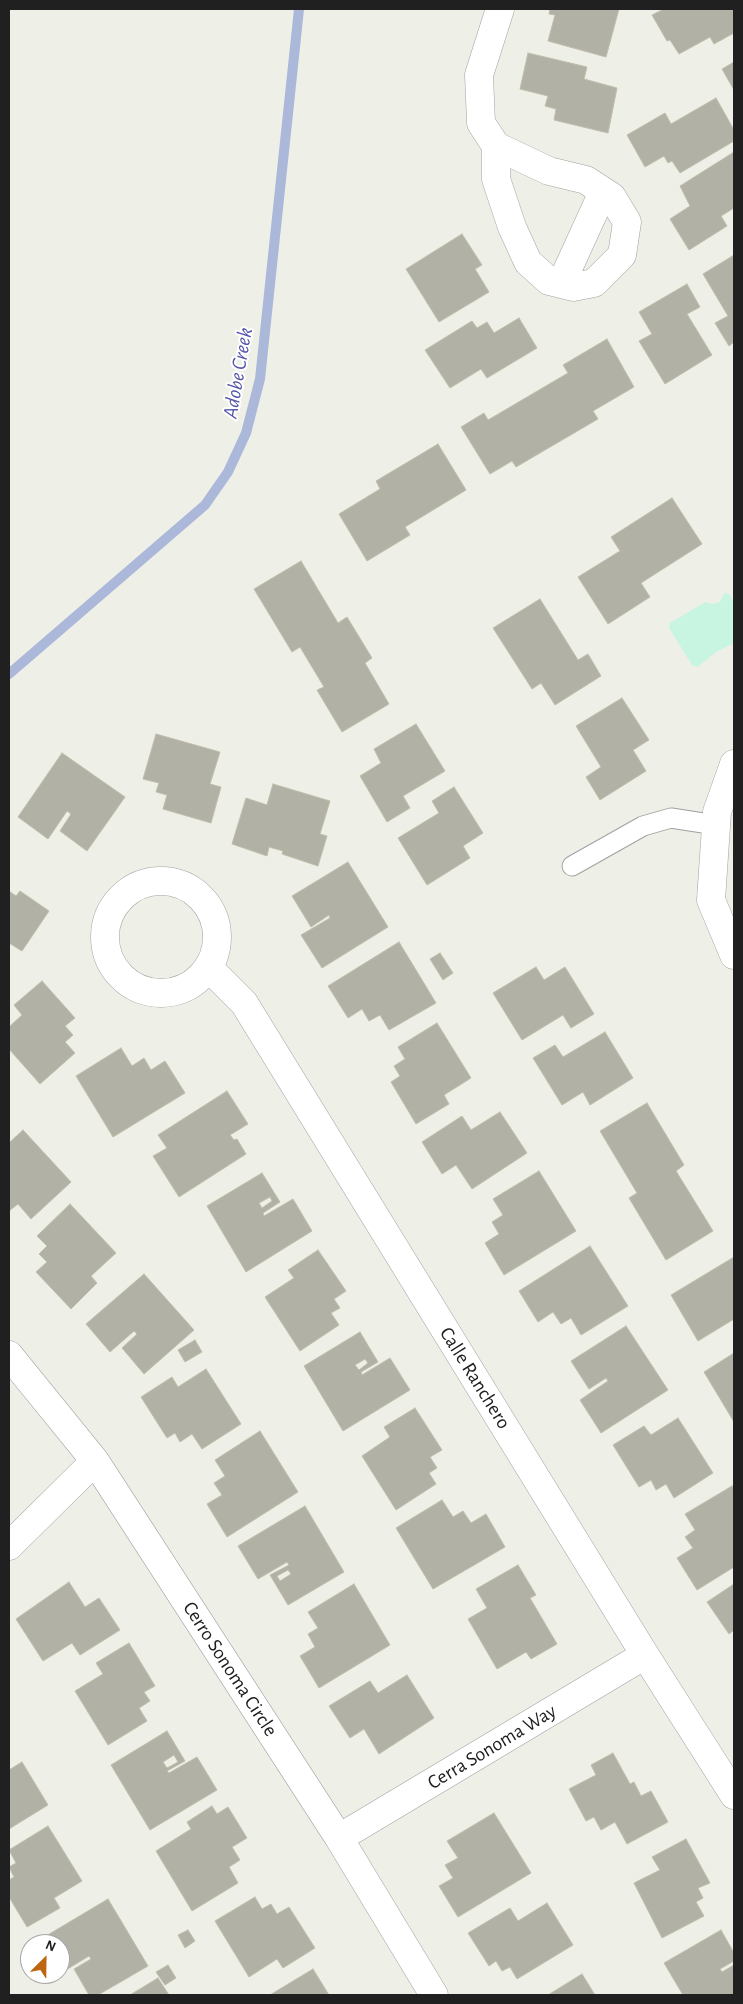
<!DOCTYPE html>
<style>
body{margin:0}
#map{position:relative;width:743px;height:2004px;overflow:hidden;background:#eeefe7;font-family:"Alegreya Sans",sans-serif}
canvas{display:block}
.frame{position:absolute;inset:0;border:10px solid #202020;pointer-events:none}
.north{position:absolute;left:20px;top:1934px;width:50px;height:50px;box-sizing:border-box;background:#fff;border:1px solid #a6a6a6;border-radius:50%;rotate:23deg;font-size:14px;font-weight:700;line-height:20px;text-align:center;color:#202020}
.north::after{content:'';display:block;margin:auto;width:18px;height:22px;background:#be6511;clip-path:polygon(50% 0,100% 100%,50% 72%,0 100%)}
</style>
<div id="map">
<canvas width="743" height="2004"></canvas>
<div class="frame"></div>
<div class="north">N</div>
</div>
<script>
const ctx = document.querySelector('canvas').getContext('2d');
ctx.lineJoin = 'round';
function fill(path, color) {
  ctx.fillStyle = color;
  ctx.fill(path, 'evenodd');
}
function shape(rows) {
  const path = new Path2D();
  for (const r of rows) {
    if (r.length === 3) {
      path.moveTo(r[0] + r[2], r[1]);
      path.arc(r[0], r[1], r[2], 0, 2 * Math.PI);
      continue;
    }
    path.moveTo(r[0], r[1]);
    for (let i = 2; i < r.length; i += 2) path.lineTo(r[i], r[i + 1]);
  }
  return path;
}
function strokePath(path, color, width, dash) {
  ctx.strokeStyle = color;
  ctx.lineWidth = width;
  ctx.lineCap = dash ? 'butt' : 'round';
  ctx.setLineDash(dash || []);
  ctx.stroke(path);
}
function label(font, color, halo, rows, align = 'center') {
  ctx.font = font + ' "Alegreya Sans",sans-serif';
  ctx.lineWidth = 4;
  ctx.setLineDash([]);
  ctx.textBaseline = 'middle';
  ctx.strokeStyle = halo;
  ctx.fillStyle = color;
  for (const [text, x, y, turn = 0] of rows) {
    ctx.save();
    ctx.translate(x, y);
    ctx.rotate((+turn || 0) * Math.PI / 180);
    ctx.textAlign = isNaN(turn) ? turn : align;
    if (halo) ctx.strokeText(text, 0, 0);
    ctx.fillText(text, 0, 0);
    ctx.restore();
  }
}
const park = shape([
 [724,593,729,594,734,603,734,643,716,652,698,667,692,665,669,628,670,623,705,602,713,604,720,602]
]);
const stream = shape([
 [9,674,205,505,228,472,246,433,260,379,299,9]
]);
const building = shape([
 [550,9,619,9,606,57,548,41,555,15,549,14,550,9],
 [664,9,734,9,734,33,714,44,710,37,679,54,670,40,667,41,652,15,664,9],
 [528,53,587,67,584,79,617,88,608,133,554,120,556,109,545,106,548,96,520,89,528,53],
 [734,62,734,90,722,69,734,62],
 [716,98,734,130,734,141,680,173,672,161,668,163,664,156,645,167,627,135,665,113,671,124,716,98],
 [734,152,734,208,721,216,727,226,689,250,670,219,690,206,680,186,734,152],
 [462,234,482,265,475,269,489,292,439,322,406,269,462,234],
 [734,255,734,342,729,346,715,323,728,316,703,274,734,255],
 [687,284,700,307,687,314,712,355,665,384,639,341,652,334,639,312,687,284],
 [519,318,537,348,487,378,481,369,450,388,425,350,472,321,477,328,487,322,494,333,519,318],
 [607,339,634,387,593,411,598,419,516,467,512,461,490,474,461,427,484,413,488,420,568,373,563,365,607,339],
 [438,444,466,490,405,527,410,535,367,561,339,514,380,489,376,481,438,444],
 [672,498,702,544,641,583,650,597,608,624,578,577,620,551,611,537,672,498],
 [301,561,338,623,347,617,372,658,365,663,389,704,342,732,317,690,324,687,300,647,292,652,254,589,301,561],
 [540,599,578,660,588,654,601,676,555,705,541,683,532,689,493,628,540,599],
 [622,698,649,740,633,750,646,771,600,800,586,777,601,767,576,726,622,698],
 [416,724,445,771,403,796,410,808,387,822,360,776,381,763,374,749,416,724],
 [156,734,220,752,210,784,221,787,211,823,163,809,167,795,156,792,159,783,143,779,156,734],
 [62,753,125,797,87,851,60,831,71,814,67,811,48,839,18,817,62,753],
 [273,784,330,801,320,834,327,836,318,866,282,854,283,851,269,847,267,856,232,844,246,798,267,805,273,784],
 [454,787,483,833,463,846,470,858,427,885,398,838,439,813,432,801,454,787],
 [348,862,388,927,322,968,301,935,330,918,329,915,311,927,292,896,348,862],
 [9,891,16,896,20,891,49,911,22,951,9,943,9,891],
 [399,942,436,1003,389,1030,380,1015,369,1021,362,1009,348,1018,328,986,399,942],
 [440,953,453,973,443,980,430,959,440,953],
 [536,967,544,980,565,967,594,1014,571,1028,563,1015,522,1040,493,993,536,967],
 [42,981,75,1018,65,1026,73,1035,65,1042,75,1053,40,1084,9,1049,9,1027,22,1015,14,1005,42,981],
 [437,1023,471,1078,444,1095,449,1104,416,1124,391,1082,400,1076,394,1066,405,1059,398,1047,437,1023],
 [605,1032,633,1078,590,1105,583,1092,562,1105,533,1058,555,1045,563,1057,605,1032],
 [121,1048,132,1066,144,1058,151,1070,165,1061,185,1093,113,1137,76,1076,121,1048],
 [227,1091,248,1124,230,1135,234,1140,237,1139,246,1154,179,1197,153,1156,167,1148,158,1135,227,1091],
 [647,1103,684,1165,676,1171,713,1231,666,1260,629,1198,637,1193,600,1131,647,1103],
 [500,1112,527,1153,472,1189,456,1165,442,1174,422,1142,462,1116,471,1130,500,1112],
 [23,1130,71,1182,31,1219,18,1204,9,1211,9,1143,23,1130],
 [539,1171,576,1231,504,1275,485,1243,499,1234,492,1222,503,1215,493,1199,539,1171],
 [262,1173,280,1202,263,1213,264,1216,293,1199,312,1231,246,1272,207,1206,262,1173],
 [270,1197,272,1201,262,1208,259,1203,270,1197],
 [70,1204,116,1253,91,1276,97,1283,71,1309,36,1272,47,1262,39,1254,47,1246,37,1236,70,1204],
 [590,1246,628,1306,581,1335,571,1318,561,1324,553,1312,538,1322,519,1291,590,1246],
 [318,1250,346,1291,334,1299,340,1308,331,1313,339,1325,300,1351,265,1297,294,1278,288,1270,318,1250],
 [734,1257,734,1319,698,1341,671,1295,734,1257],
 [144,1274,194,1330,144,1374,122,1348,137,1334,134,1331,110,1352,86,1324,144,1274],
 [626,1326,668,1390,601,1433,580,1400,608,1381,606,1378,589,1389,571,1361,626,1326],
 [360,1332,378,1362,361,1372,362,1375,390,1358,410,1390,343,1431,304,1366,360,1332],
 [365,1359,368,1363,359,1370,355,1365,365,1359],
 [195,1340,202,1352,185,1362,178,1350,195,1340],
 [734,1353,734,1422,704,1372,734,1353],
 [206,1369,241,1424,202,1449,192,1434,180,1442,175,1433,167,1438,141,1397,172,1377,178,1387,206,1369],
 [415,1408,442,1450,430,1457,437,1468,429,1473,436,1484,396,1510,362,1456,390,1437,384,1427,415,1408],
 [678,1418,713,1473,674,1498,666,1484,656,1490,651,1480,639,1487,613,1445,644,1426,651,1435,678,1418],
 [260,1431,298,1492,227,1537,207,1504,222,1495,214,1483,225,1476,215,1460,260,1431],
 [732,1486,734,1490,734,1567,697,1590,677,1558,693,1548,685,1537,695,1530,685,1514,732,1486],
 [442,1500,453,1517,463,1511,471,1523,486,1514,505,1547,433,1589,396,1528,442,1500],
 [305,1506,344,1572,288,1605,270,1575,289,1565,287,1562,258,1579,238,1546,305,1506],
 [288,1570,291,1574,280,1581,277,1576,288,1570],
 [518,1565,536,1595,530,1598,557,1644,531,1659,526,1652,497,1669,468,1619,487,1608,476,1589,518,1565],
 [69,1582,85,1607,99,1598,120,1630,80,1655,72,1643,43,1661,16,1619,69,1582],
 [354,1584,390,1645,319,1688,300,1656,315,1647,308,1634,318,1628,308,1612,354,1584],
 [734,1584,734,1630,729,1634,707,1602,734,1584],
 [129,1643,155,1686,144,1692,150,1701,139,1708,147,1721,108,1745,75,1691,103,1674,96,1663,129,1643],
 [407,1675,434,1718,379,1754,364,1729,350,1738,329,1706,370,1681,378,1693,407,1675],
 [167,1731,185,1761,167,1771,169,1773,197,1757,217,1790,150,1830,111,1765,167,1731],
 [174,1755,178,1762,167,1768,163,1762,174,1755],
 [613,1753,630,1784,634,1782,641,1796,651,1791,668,1822,627,1844,615,1822,601,1830,594,1817,586,1821,569,1789,596,1775,591,1765,613,1753],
 [22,1762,48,1805,9,1829,9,1770,22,1762],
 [212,1806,217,1814,228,1807,247,1838,232,1847,240,1860,229,1867,238,1883,192,1911,156,1851,191,1829,187,1822,212,1806],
 [494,1813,531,1873,458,1917,439,1886,453,1878,445,1865,458,1858,447,1841,494,1813],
 [48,1826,82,1881,54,1898,60,1908,27,1927,9,1897,9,1880,14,1877,9,1867,16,1863,9,1850,48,1826],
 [686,1839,710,1883,698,1888,703,1898,696,1902,704,1916,662,1938,634,1883,660,1870,652,1857,686,1839],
 [255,1897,262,1909,271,1904,277,1914,289,1907,315,1948,283,1968,277,1959,249,1977,215,1921,255,1897],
 [108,1899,148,1966,98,1995,89,1995,74,1969,91,1959,89,1956,61,1973,60,1944,44,1944,41,1939,108,1899],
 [547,1903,573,1945,517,1979,510,1967,502,1971,496,1961,489,1966,468,1933,510,1908,518,1921,547,1903],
 [188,1930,195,1941,185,1948,178,1935,188,1930],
 [721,1930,734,1953,734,1961,720,1969,722,1972,734,1965,734,1995,683,1995,664,1963,721,1930],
 [168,1965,176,1978,165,1985,156,1972,168,1965],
 [313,1969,329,1995,270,1995,313,1969],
 [582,1974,595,1995,548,1995,582,1974],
 [158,1978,169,1995,130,1995,158,1978]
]);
const service = shape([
 [572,866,643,826,671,818,716,825]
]);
const minor = shape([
 [496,146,496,179,512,227,528,262,549,281,573,287,594,283,622,255,627,222,612,197,586,180,549,171,496,146,481,123,479,75,500,9],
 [561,284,603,192],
 [734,764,717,812,711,900,734,955],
 [161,937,56],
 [208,967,244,1003,645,1655,734,1795],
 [9,1355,95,1461,339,1838,434,1995],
 [9,1546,95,1461],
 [339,1838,645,1655]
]);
const streetNames = [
 ["Calle Ranchero",475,1378,58],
 ["Cerro Sonoma Circle",230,1669,57],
 ["Cerra Sonoma Way",492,1747,-31]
];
const waterNames = [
 ["Adobe Creek",238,373,-80]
];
fill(park, '#c8f5e2');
strokePath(stream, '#abb8d9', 10);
fill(building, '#b2b1a6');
strokePath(building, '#c0beaa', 1);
strokePath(service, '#a1a1a1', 21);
strokePath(minor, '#a1a1a1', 29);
strokePath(service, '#fff', 19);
strokePath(minor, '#fff', 28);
label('20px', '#202020', '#fff', streetNames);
label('italic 21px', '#5354a8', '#fff', waterNames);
</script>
